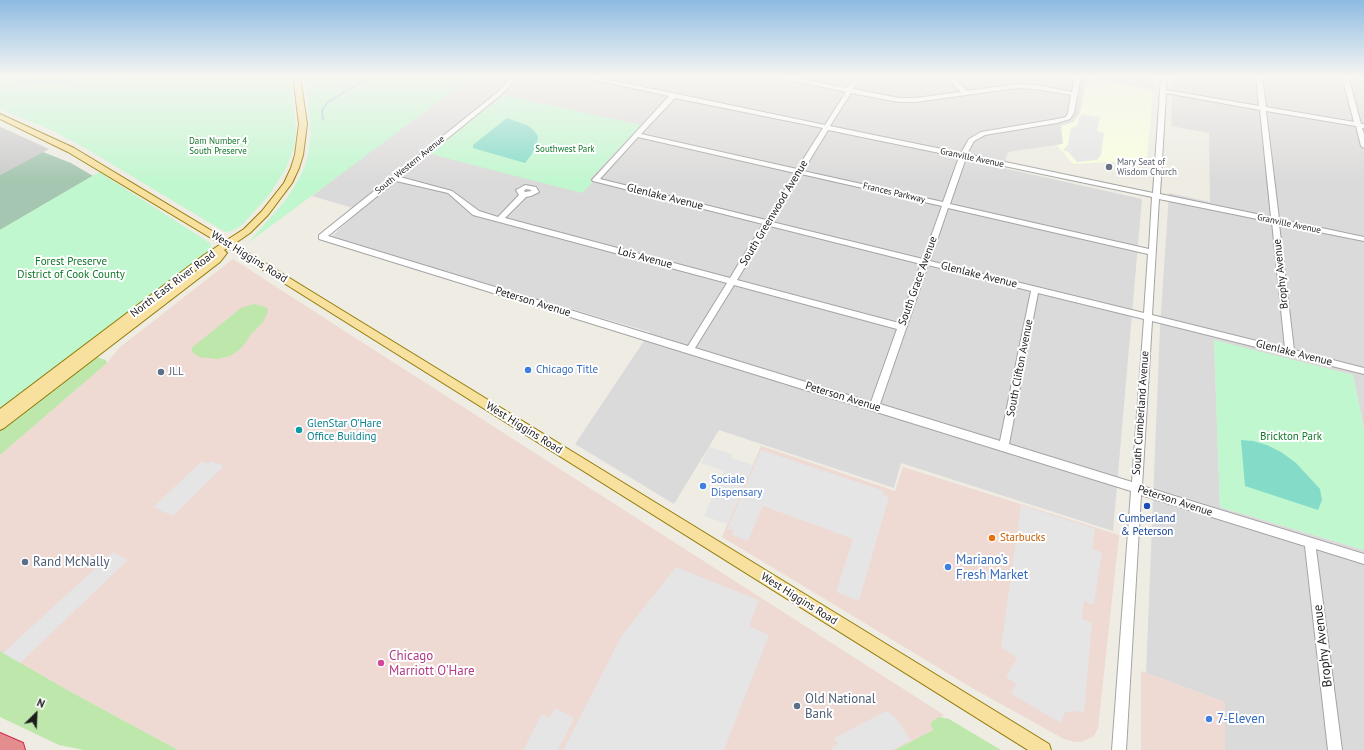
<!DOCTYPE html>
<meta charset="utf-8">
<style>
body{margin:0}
#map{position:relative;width:1364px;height:750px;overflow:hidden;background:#eeece3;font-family:"PT Sans",sans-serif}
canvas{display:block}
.north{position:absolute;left:16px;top:694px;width:40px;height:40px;-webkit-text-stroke:3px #fff;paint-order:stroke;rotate:24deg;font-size:11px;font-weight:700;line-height:16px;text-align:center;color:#1d1d1d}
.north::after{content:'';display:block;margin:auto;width:14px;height:18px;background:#1d1d1d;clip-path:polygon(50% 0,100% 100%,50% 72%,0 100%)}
</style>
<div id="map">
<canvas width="1364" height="750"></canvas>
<div class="north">N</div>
</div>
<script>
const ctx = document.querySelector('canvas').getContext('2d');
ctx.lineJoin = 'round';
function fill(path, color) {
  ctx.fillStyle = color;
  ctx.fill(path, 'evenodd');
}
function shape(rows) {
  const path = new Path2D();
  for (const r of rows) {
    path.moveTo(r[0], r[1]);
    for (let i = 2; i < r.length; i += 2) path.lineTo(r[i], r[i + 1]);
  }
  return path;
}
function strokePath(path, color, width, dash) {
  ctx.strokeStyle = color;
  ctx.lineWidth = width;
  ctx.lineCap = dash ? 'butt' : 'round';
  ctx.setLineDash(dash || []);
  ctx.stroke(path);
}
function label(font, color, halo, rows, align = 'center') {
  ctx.font = font + ' "PT Sans",sans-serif';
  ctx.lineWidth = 4;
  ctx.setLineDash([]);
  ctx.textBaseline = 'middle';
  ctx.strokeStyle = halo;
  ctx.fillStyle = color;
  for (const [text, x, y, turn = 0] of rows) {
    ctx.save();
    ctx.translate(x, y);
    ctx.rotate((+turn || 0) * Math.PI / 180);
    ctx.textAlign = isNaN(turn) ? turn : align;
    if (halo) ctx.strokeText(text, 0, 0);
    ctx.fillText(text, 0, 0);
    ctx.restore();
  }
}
const residential = shape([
 [472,77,1154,77,1153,90,1087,78,1080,113,1075,121,1065,125,1063,144,1008,152,1003,168,1142,199,1113,531,901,463,894,488,719,430,674,504,575,444,650,332,330,238,360,210,312,196,382,142],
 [431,154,590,180,592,183],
 [1172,77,1364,77,1364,430,1353,375,1214,341,1220,507,1364,550,1364,750,1225,750,1225,702,1146,673,1160,327,1169,193,1210,202,1209,133,1171,126]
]);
const commercial = shape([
 [233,259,346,332,944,715,930,723,933,730,895,750,178,750,71,692,0,651,0,455,107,363,119,348],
 [761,446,895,491,903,467,1119,535,1098,728,1094,736,1081,742,1075,742,1064,739,974,689,722,537],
 [1141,671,1225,702,1225,750,1141,750]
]);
const education = shape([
 [1087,78,1153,90,1147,160,1073,164,1057,145,1063,144,1061,126,1073,122,1080,113]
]);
const religious = shape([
 [0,127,1,127,49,149,0,175]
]);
const grass = shape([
 [254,304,265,307,268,309,267,314,263,322,250,335,246,342,239,350,230,356,217,359,199,357,192,352,192,348,194,346,241,308],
 [97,357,106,360,107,363,0,455,0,430],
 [0,651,71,692,178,750,84,750,59,745,0,717],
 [939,717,949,719,1001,750,895,750,933,730,930,723]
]);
const cemetery = shape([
 [43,152,71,163,93,176,0,230,0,175]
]);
const park = shape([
 [0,77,290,77,296,130,294,148,285,170,269,195,241,226,232,231,225,232,85,148,51,130,0,109],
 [305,77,472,77,248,243,285,201,299,179,305,166,308,154,311,134],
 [503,95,641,125,590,179,592,183,582,193,430,154],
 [99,172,210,243,212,249,209,253,115,322,0,411,0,230],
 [1214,340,1353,375,1364,430,1364,550,1220,507]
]);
const pitch = shape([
 [507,118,529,126,536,133,538,137,536,147,531,155,525,163,473,148,473,145],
 [1241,440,1253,441,1267,445,1281,452,1296,463,1320,489,1322,500,1318,510,1245,486]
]);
const parking = shape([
 [1082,114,1100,117,1097,131,1104,133,1101,155,1097,160,1077,162,1068,152,1063,150,1068,145,1071,128,1077,126,1079,117],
 [709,447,732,454,731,458,753,465,727,524,704,516,724,471,701,463],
 [761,450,884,491,883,495,889,497,859,601,836,592,853,539,763,506,748,541,732,535,734,531,727,529],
 [202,461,208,464,211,461,224,466,173,516,153,507],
 [1021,505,1095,529,1092,548,1102,553,1094,605,1084,601,1082,619,1092,623,1084,713,1075,711,1065,712,1061,723,1011,694,1016,684,1006,677,1017,658,1001,647],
 [113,552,128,560,20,663,3,653],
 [676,567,759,600,749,626,769,635,724,750,563,750,622,635],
 [555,708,574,718,558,750,523,750,542,714,550,718],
 [886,711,896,718,911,740,892,750,832,750,833,747,838,744,834,738]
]);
const stream = shape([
 [112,76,121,78,136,76],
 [0,78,13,77,28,81,66,81,76,76],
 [323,119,322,110,328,102,372,76]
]);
const minor = shape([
 [512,76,519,76,502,94,400,177,452,191,479,211,498,217,519,195,516,190,518,189,525,185,536,187,539,192,531,196,526,197,505,218,730,278,763,224,593,181,592,180,669,96,577,76,591,76,825,125,846,92,771,76,786,76,847,88,855,76,861,76,853,89,899,98,915,98,961,92,945,76,952,76,967,91,1017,84,1036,85,1072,92,1075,76,1081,76,1074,113,1070,119,1057,123,985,135,974,141,967,154,1153,193,1161,76,1167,76,1166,90,1259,106,1256,76,1262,76,1266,107,1354,122,1342,76,1348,76,1361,124,1364,124,1364,128,1362,128,1364,134,1364,148,1361,146,1356,126,1266,111,1279,219,1364,237,1364,241,1279,224,1294,350,1364,368,1364,374,1152,321,1142,486,1364,554,1364,564,1316,549,1342,750,1328,750,1305,546,1141,495,1126,750,1112,750,1131,491,319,239,319,235,498,92,512,76],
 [1017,88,1036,89,1071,95,1068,113,1066,117,1057,119,981,132,969,139,961,153,830,126,851,93,899,102,915,102,1017,88],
 [1166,93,1260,110,1271,217,1160,194,1166,93],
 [675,98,823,128,797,169,641,134,675,98],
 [828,130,959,157,943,202,803,171,828,130],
 [638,137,795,173,766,220,600,179,638,137],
 [966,158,1152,197,1149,249,950,204,966,158],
 [801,174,942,206,923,259,772,222,801,174],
 [396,181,448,193,473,215,727,283,688,346,328,236,396,181],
 [526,189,531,190,531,191,525,192,524,191,526,189],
 [1159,199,1272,222,1285,348,1152,315,1159,199],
 [948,208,1148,254,1144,313,930,261,948,208],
 [770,226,921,264,899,323,737,280,770,226],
 [928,265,1031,291,1000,441,880,404,928,265],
 [734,285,897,329,871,402,695,348,734,285],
 [1038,293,1144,319,1132,482,1009,444,1038,293]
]);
const major = shape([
 [293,76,300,76,307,124,303,155,299,168,292,183,268,215,250,233,234,244,1049,744,1051,750,1028,750,228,248,224,250,227,253,220,262,4,428,0,430,0,409,204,255,221,244,68,152,0,119,0,114,74,148,227,240,244,229,262,211,284,183,291,168,295,155,299,124,293,76],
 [215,256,214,258,145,309,210,259,215,256]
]);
const highway = shape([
 [0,733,23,743,25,750,0,750,0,733]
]);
const markers = [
 [1109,167,4,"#6b7280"],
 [528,370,4,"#3f7fe0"],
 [161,372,4,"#5c6f8a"],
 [299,430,4,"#0f9aa8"],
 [703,486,4,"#3f7fe0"],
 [1147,506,4,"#1a4fb4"],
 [992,538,4,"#e8710a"],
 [25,562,4,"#5c6f8a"],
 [948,567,4,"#3f7fe0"],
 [381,663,4,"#d1479c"],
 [797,706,4,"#5c6f8a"],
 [1209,719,4,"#3f7fe0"]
];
const farParknames = [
 ["Dam Number 4",218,141],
 ["South Preserve",218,151],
 ["Southwest Park",565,149]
];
const farStreetnames = [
 ["Granville Avenue",972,158,12],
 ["South Western Avenue",410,165,-39],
 ["Frances Parkway",894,193,13],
 ["Granville Avenue",1289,224,12]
];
const farWorshipnames = [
 ["Mary Seat of",1117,162],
 ["Wisdom Church",1117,172]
];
const streetNames = [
 ["Glenlake Avenue",665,197,14],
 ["South Greenwood Avenue",774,213,-59],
 ["West Higgins Road",249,257,32],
 ["Lois Avenue",645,258,15],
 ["Brophy Avenue",1281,274,-96],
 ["Glenlake Avenue",979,275,14],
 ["South Grace Avenue",918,281,-70],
 ["North East River Road",173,284,-37],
 ["Peterson Avenue",533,302,17],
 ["Glenlake Avenue",1294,353,14],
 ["South Clifton Avenue",1020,368,-79],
 ["Peterson Avenue",843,397,17],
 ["South Cumberland Avenue",1141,413,-86],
 ["West Higgins Road",524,428,32],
 ["Peterson Avenue",1175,501,18],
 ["West Higgins Road",799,599,32]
];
const parkNames = [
 ["Forest Preserve",71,262],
 ["District of Cook County",71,275],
 ["Brickton Park",1291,437]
];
const shopNames = [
 ["Chicago Title",536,370],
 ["Sociale",711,480],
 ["Dispensary",711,493]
];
const serviceNames = [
 ["JLL",169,372]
];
const cultureNames = [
 ["GlenStar O’Hare",307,424],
 ["Office Building",307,437]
];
const transitNames = [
 ["Cumberland",1147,519],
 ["& Peterson",1147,532]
];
const foodNames = [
 ["Starbucks",1000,538]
];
const nearShopnames = [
 ["Mariano's",956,560],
 ["Fresh Market",956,575],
 ["7-Eleven",1217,719]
];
const nearServicenames = [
 ["Rand McNally",33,562],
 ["Old National",805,699],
 ["Bank",805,714]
];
const nearStreetnames = [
 ["Brophy Avenue",1323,646,-97]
];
const nearHotelnames = [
 ["Chicago",389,656],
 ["Marriott O'Hare",389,671]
];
fill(residential, '#dbdada');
fill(commercial, '#efd9d3');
fill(education, '#f8fedd');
fill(religious, '#cbcbcb');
fill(grass, '#bee7ab');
fill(cemetery, '#a5c6b0');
fill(park, '#c1f7cf');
fill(pitch, '#84dbc8');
fill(parking, '#e5e5e5');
strokePath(stream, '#a5c5da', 2);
strokePath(minor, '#a4a4a4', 2);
strokePath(major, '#917a05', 2);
strokePath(highway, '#d22a48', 2);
fill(minor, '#fff');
fill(major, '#f8e09e');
fill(highway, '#e38d8f');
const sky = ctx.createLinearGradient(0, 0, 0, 182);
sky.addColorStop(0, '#8dbbe2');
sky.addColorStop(0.42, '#f7f6f2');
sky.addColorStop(1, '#f7f6f200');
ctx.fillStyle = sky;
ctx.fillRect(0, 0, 1364, 182);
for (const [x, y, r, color] of markers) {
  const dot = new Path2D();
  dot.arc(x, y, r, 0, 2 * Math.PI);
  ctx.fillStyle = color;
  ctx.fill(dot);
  strokePath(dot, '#fff', 1.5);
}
label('9px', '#0f7729', '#fff', farParknames);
label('9px', '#1d1d1d', '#fff', farStreetnames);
label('9px', '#5b616d', '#fff', farWorshipnames, 'left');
label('11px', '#1d1d1d', '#fff', streetNames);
label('11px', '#0f7729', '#fff', parkNames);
label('11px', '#366cbe', '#fff', shopNames, 'left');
label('11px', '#4e5e75', '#fff', serviceNames, 'left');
label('11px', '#0d838f', '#fff', cultureNames, 'left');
label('11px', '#164399', '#fff', transitNames);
label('11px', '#c56008', '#fff', foodNames, 'left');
label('13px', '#366cbe', '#fff', nearShopnames, 'left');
label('13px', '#4e5e75', '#fff', nearServicenames, 'left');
label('13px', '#1d1d1d', '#fff', nearStreetnames);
label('13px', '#b23c85', '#fff', nearHotelnames, 'left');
</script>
